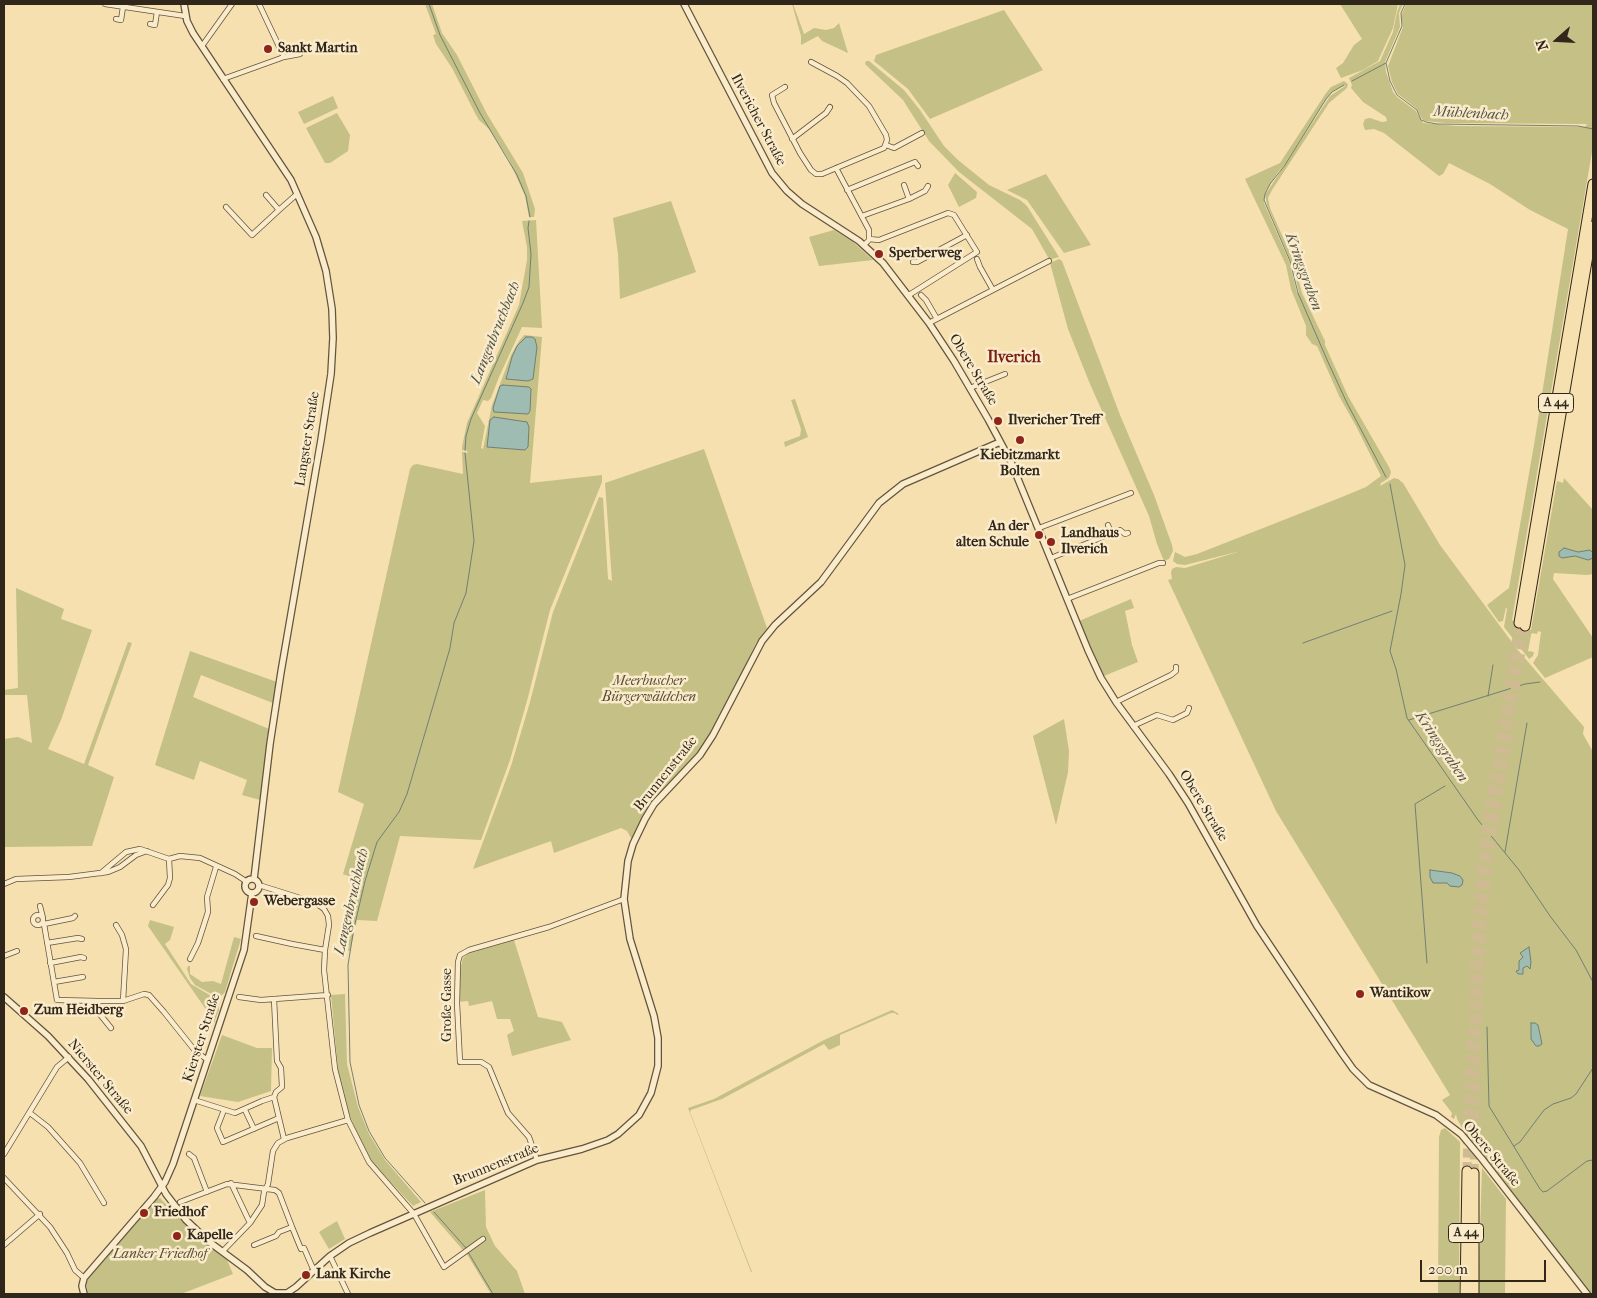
<!DOCTYPE html>
<meta charset="utf-8">
<style>
body{margin:0}
#map{position:relative;width:1597px;height:1298px;overflow:hidden;background:#f7e0af;font-family:"IM FELL French Canon",serif}
canvas{display:block}
.frame{position:absolute;inset:0;border:5px solid #302619;pointer-events:none}
.north{position:absolute;left:1532px;top:15px;width:50px;height:50px;-webkit-text-stroke:4px #faebcb;paint-order:stroke;rotate:251deg;font-size:14px;font-weight:700;line-height:20px;text-align:center;color:#302619}
.north::after{content:'';display:block;margin:auto;width:18px;height:22px;background:#302619;clip-path:polygon(50% 0,100% 100%,50% 72%,0 100%)}
.scale{position:absolute;left:1420px;top:1260px;width:126px;height:22px;box-sizing:border-box;border:2px solid #302619;border-top:0;padding-left:6px;font-size:15px;line-height:18px;white-space:nowrap;color:#302619;-webkit-text-stroke:4px #faebcb;paint-order:stroke}
</style>
<div id="map">
<canvas width="1597" height="1298"></canvas>
<div class="frame"></div>
<div class="north">N</div>
<div class="scale">200 m</div>
</div>
<script>
const ctx = document.querySelector('canvas').getContext('2d');
ctx.lineJoin = 'round';
function fill(path, color) {
  ctx.fillStyle = color;
  ctx.fill(path, 'evenodd');
}
function shape(rows) {
  const path = new Path2D();
  for (const r of rows) {
    if (r.length === 3) {
      path.moveTo(r[0] + r[2], r[1]);
      path.arc(r[0], r[1], r[2], 0, 2 * Math.PI);
      continue;
    }
    path.moveTo(r[0], r[1]);
    for (let i = 2; i < r.length; i += 2) path.lineTo(r[i], r[i + 1]);
  }
  return path;
}
function strokePath(path, color, width, dash) {
  ctx.strokeStyle = color;
  ctx.lineWidth = width;
  ctx.lineCap = dash ? 'butt' : 'round';
  ctx.setLineDash(dash || []);
  ctx.stroke(path);
}
function label(font, color, halo, rows, align = 'center') {
  ctx.font = font + ' "IM FELL French Canon",serif';
  ctx.lineWidth = 5;
  ctx.setLineDash([]);
  ctx.textBaseline = 'middle';
  ctx.strokeStyle = halo;
  ctx.fillStyle = color;
  for (const [text, x, y, turn = 0] of rows) {
    ctx.save();
    ctx.translate(x, y);
    ctx.rotate((+turn || 0) * Math.PI / 180);
    ctx.textAlign = isNaN(turn) ? turn : align;
    if (halo) ctx.strokeText(text, 0, 0);
    ctx.fillText(text, 0, 0);
    ctx.restore();
  }
}
const green = shape([
 [425,4,432,4,442,33,457,55,487,114,523,173,535,209,534,217,529,217,525,196,509,160,489,129,479,120,476,115,452,68,436,44,433,35,436,34],
 [792,4,793,4,804,34,814,28,826,30,834,28,839,23,848,53,822,41,818,36,801,45,801,36],
 [1340,4,1398,4,1393,28,1378,61,1363,70,1341,78,1336,68,1343,63,1354,45,1362,39],
 [1400,4,1403,4,1399,13,1400,27,1385,62,1386,72,1393,92,1397,97,1416,111,1423,123,1456,126,1585,127,1587,124,1446,123,1425,121,1422,119,1417,109,1398,94,1392,82,1388,66,1403,27,1401,16,1406,4,1593,4,1593,146,1512,620,1531,630,1557,481,1563,483,1564,478,1593,510,1593,574,1587,575,1554,573,1553,579,1593,638,1593,657,1545,678,1533,663,1538,655,1541,632,1538,631,1537,634,1532,633,1531,635,1528,651,1534,652,1533,656,1529,659,1504,627,1507,609,1506,607,1503,621,1499,622,1487,605,1509,588,1534,445,1568,229,1530,210,1490,184,1449,163,1443,174,1439,176,1384,133,1374,129,1365,130,1363,124,1365,119,1370,118,1382,122,1387,121,1386,117,1363,102,1351,88,1352,85,1349,78,1380,61,1393,32,1397,12],
 [1004,10,1043,70,930,119,908,89,874,61,876,55],
 [866,61,869,61,904,90,920,110,944,146,958,160,989,185,1020,200,1027,206,1059,257,1052,259,1049,259,1032,229,959,172,929,141,903,100,865,64],
 [1344,81,1348,84,1347,88,1329,103,1272,190,1268,198,1270,208,1293,260,1302,293,1325,341,1325,345,1348,396,1389,467,1391,472,1389,478,1381,483,1380,486,1394,478,1398,479,1403,483,1440,545,1517,649,1584,727,1583,734,1593,752,1593,1294,1589,1294,1471,1143,1457,1119,1456,1114,1454,1119,1451,1117,1452,1113,1442,1100,1450,1095,1276,811,1168,580,1172,579,1171,573,1172,569,1176,567,1185,568,1241,551,1185,565,1177,564,1173,561,1175,552,1185,557,1197,554,1337,499,1366,487,1381,476,1356,426,1339,396,1317,346,1312,344,1306,335,1306,326,1291,289,1286,265,1245,179,1280,163,1326,93,1331,87],
 [1345,85,1345,86,1330,96,1265,195,1267,205,1293,267,1299,293,1297,293,1289,261,1264,203,1264,198,1266,191,1278,172,1285,164,1327,98,1332,92],
 [333,96,338,108,304,124,298,112],
 [337,113,350,135,348,151,330,163,325,163,306,128],
 [955,173,977,192,976,198,959,207,948,185],
 [1046,174,1091,245,1064,253,1027,200,1007,190],
 [671,201,696,272,620,299,618,254,613,218],
 [536,220,542,328,522,327,499,377,491,398,488,401,483,400,477,413,485,426,481,448,483,449,492,405,511,355,519,341,524,335,542,337,530,483,602,475,602,482,550,610,527,701,510,760,481,840,400,836,377,921,357,920,350,951,348,951,349,945,345,945,359,880,343,874,364,804,338,792,410,469,413,465,417,464,463,474,462,452,468,453,467,451,462,450,462,447,467,423,519,305,527,260,527,247,522,221],
 [834,230,852,241,873,260,819,266,809,237],
 [1059,259,1062,261,1120,415,1154,495,1172,545,1173,551,1169,559,1164,561,1157,544,1149,516,1090,384,1068,329,1050,263],
 [795,399,808,437,785,447,784,442,800,436,801,429,791,400],
 [704,449,767,628,756,643,713,732,695,756,652,802,632,840,627,831,621,828,554,853,551,841,473,869,511,766,530,702,553,612,599,497,603,498,608,579,612,581,605,483],
 [16,588,64,609,61,619,92,630,61,720,48,749,84,764,128,642,132,643,88,765,114,777,92,846,4,847,4,739,18,737,32,743,27,695,4,695,4,690,18,688],
 [1131,599,1134,608,1125,611,1132,645,1138,662,1104,676,1079,621],
 [190,651,277,682,273,703,201,675,193,697,269,729,260,800,242,795,247,780,200,761,194,780,155,765],
 [1064,719,1069,751,1068,772,1056,825,1033,736],
 [150,920,174,927,170,940,165,944,191,984,218,1000,219,1010,215,1020,216,1024,148,926],
 [234,937,241,939,225,992,221,996,217,997,195,985,190,978,187,969,188,966,190,966,190,974,202,982,213,981,221,984],
 [514,940,538,1017,562,1022,571,1040,512,1056,507,1035,514,1031,510,1019,497,1019,492,1001,469,1006,468,1001,459,1002,460,970,463,958,469,953],
 [345,994,347,1064,358,1107,369,1134,385,1160,421,1202,413,1206,371,1161,361,1142,344,1102,338,1070,331,995],
 [892,1010,899,1014,897,1015,895,1013,891,1013,840,1035,840,1045,829,1050,824,1044,722,1099,691,1110,690,1112,752,1272,751,1272,688,1108,714,1099,824,1040],
 [222,1035,257,1048,272,1048,271,1091,238,1102,200,1096],
 [1445,1128,1460,1142,1459,1294,1438,1294,1439,1137,1441,1130],
 [1482,1168,1506,1199,1505,1294,1478,1294],
 [485,1190,486,1227,495,1246,517,1271,525,1294,491,1294,468,1256,430,1212],
 [160,1198,196,1236,227,1260,233,1274,181,1294,88,1294,86,1283,91,1273,156,1199],
 [337,1221,345,1239,329,1249,319,1232]
]);
const water = shape([
 [526,337,532,337,535,339,537,347,533,379,528,381,506,379,512,357,517,346,526,337],
 [503,385,529,387,531,389,530,411,528,414,494,412,493,408,500,386,503,385],
 [494,417,527,422,529,427,528,447,525,450,487,447,490,420,494,417],
 [1564,548,1578,552,1590,550,1593,553,1593,558,1588,560,1575,556,1562,558,1559,556,1559,552,1564,548],
 [1430,870,1452,873,1460,876,1463,880,1462,885,1459,887,1450,886,1447,883,1433,883,1430,877,1430,870],
 [1529,947,1531,962,1530,969,1527,966,1523,968,1523,974,1518,974,1516,971,1519,970,1519,961,1523,957,1520,953,1529,947],
 [1531,1023,1535,1023,1538,1025,1542,1044,1539,1046,1536,1046,1531,1039,1531,1023]
]);
const stream = shape([
 [429,4,440,35,480,113,517,175,526,196,530,217],
 [1405,4,1401,13,1402,26,1386,63,1390,81,1397,95,1417,110,1421,120,1426,122,1437,124,1578,126,1593,129],
 [1352,81,1386,63],
 [1344,85,1332,92,1326,99,1285,165,1270,184,1265,194,1264,200,1290,261,1298,293,1328,362,1347,403,1386,477],
 [465,450,466,436,471,419,523,303,529,287,531,254,528,228,529,221],
 [1390,484,1405,565,1401,594,1390,651,1396,669,1407,718,1478,820,1519,870,1550,916,1576,950,1593,982],
 [1303,643,1392,611],
 [1488,696,1493,665],
 [1409,720,1525,684,1540,682],
 [1505,852,1527,723],
 [1427,963,1415,804,1445,786],
 [1487,1027,1489,1106,1540,1189,1543,1192,1547,1191,1587,1161,1593,1160],
 [1514,1146,1520,1142,1544,1110,1553,1104,1571,1098,1576,1094,1593,1068],
 [425,1203,385,1158,369,1131,359,1105,350,1062,348,965,354,928,365,881,377,842,399,812,407,794,443,672,450,648,454,623,466,593,474,541,465,453],
 [434,1212,466,1248],
 [468,1252,493,1294]
]);
const motorwayTunnel = shape([
 [1467,1171,1470,1061,1477,918,1483,847,1519,623],
 [1474,1173,1476,1061,1483,918,1490,847,1525,626]
]);
const minor = shape([
 [105,4,185,16],
 [259,4,284,57],
 [116,19,121,20,123,7],
 [150,24,155,25,157,12],
 [202,46,232,4],
 [223,79,284,57,300,54],
 [785,87,772,95,774,103,800,153,811,170,816,174,822,174,884,148,887,140,886,135,869,106,847,83,837,76,811,62],
 [792,139,826,113,830,107],
 [886,145,894,148,922,133],
 [836,168,869,230,869,240,864,245],
 [847,190,915,162,918,166],
 [266,195,279,210,297,194],
 [909,199,925,191,928,186],
 [226,207,252,235,279,210],
 [862,216,909,199,904,185],
 [869,239,879,240,948,213,954,215,977,252,909,295],
 [977,259,980,267,993,290],
 [913,262,917,262,967,235],
 [921,295,926,300,937,319],
 [929,323,1049,261],
 [970,388,1005,374],
 [1108,525,1111,533],
 [1039,528,1131,493],
 [1051,558,1115,532,1120,530,1125,534,1128,533],
 [1067,599,1159,563,1163,563],
 [1116,702,1171,675,1176,671,1176,667],
 [1133,726,1157,715,1173,720,1187,713,1189,708],
 [101,873,126,852,140,849,169,859,180,856,200,858,235,874,247,882],
 [4,884,16,879,69,877,108,872,120,867,136,855,147,851],
 [259,886,262,886,316,903,324,909,328,916,329,925,325,950,324,970,335,1069,348,1120,369,1162,414,1214,444,1267,483,1239],
 [153,905,168,885,170,878,169,859],
 [40,906,43,918],
 [38,920,5],
 [75,916,73,918,44,924,57,1000,98,1001],
 [116,925,122,935,126,949,123,1001],
 [256,936,292,944,325,950],
 [47,943,78,938,82,939],
 [4,956,17,951],
 [190,959,198,943,208,912,207,897,216,867],
 [50,963,81,957,84,958],
 [54,982,83,977],
 [239,997,261,1000,328,995],
 [274,999,277,1061,281,1068,282,1087,276,1092,274,1097,284,1139],
 [111,1028,98,1012,98,1001,123,1001,144,994,149,995,164,1012,196,1052,208,1060],
 [194,1100,235,1113,262,1101,274,1097],
 [224,1110,217,1128,223,1142,279,1118],
 [245,1110,254,1129],
 [30,1113,48,1127,80,1163,104,1203],
 [4,1154,57,1067,69,1057],
 [189,1154,194,1158,207,1192],
 [537,1160,529,1137,508,1113,489,1067,481,1062,460,1062,457,1003,458,962,460,955,469,950,549,927,624,899],
 [4,1178,50,1227,67,1253,75,1270,84,1278],
 [231,1183,250,1223],
 [180,1202,227,1184,275,1190,279,1193,292,1227,279,1232,276,1236,254,1245],
 [292,1227,301,1249,304,1248,314,1271],
 [4,1245,40,1214],
 [223,1251,250,1223,262,1205,264,1192,268,1184,273,1151,278,1143,287,1138,348,1120],
 [330,1256,348,1294]
]);
const tertiary = shape([
 [184,4,187,21,193,33,291,180,316,237,326,271,332,309,333,338,331,374,321,440,281,672,270,744,254,879],
 [684,4,772,173,787,191,802,204,859,241,883,263,929,323,954,361,988,419,1011,462,1088,650,1101,678,1116,702,1169,774,1188,803,1257,926,1341,1052,1353,1069,1369,1085,1436,1115,1461,1134,1482,1159,1587,1294],
 [252,886,7],
 [4,997,48,1036,88,1079,141,1146,166,1194,186,1220,208,1241,247,1270,265,1287,275,1293,287,1293,296,1287,330,1256,349,1243,370,1233,537,1160,582,1149,608,1140,618,1134,639,1115,651,1093,658,1066,658,1038,654,1016,630,939,624,899,628,861,633,844,645,819,654,804,700,755,713,735,762,641,775,625,821,582,879,503,903,484,1000,442],
 [84,1294,82,1286,84,1278,154,1197,165,1182,173,1164,244,950,252,893]
]);
const motorway = shape([
 [1519,623,1593,184],
 [1525,626,1593,226],
 [1474,1173,1474,1294],
 [1465,1294,1467,1171]
]);
const markers = [
 [268,49,5,"#8f2418"],
 [879,254,5,"#8f2418"],
 [998,421,5,"#8f2418"],
 [1020,440,5,"#8f2418"],
 [1039,535,5,"#8f2418"],
 [1051,542,5,"#8f2418"],
 [254,902,5,"#8f2418"],
 [1360,994,5,"#8f2418"],
 [24,1011,5,"#8f2418"],
 [144,1213,5,"#8f2418"],
 [177,1236,5,"#8f2418"],
 [306,1275,5,"#8f2418"]
];
const shields = [
 [1556,403,35],
 [1466,1233,35]
];
const shieldNames = [
 ["A 44",1556,403],
 ["A 44",1466,1233]
];
const poiNames = [
 ["Sankt Martin",278,49],
 ["Sperberweg",889,254],
 ["Ilvericher Treff",1008,421],
 ["Kiebitzmarkt",1020,456,"center"],
 ["Bolten",1020,472,"center"],
 ["An der",1029,527,"right"],
 ["alten Schule",1029,543,"right"],
 ["Landhaus",1061,534],
 ["Ilverich",1061,550],
 ["Webergasse",264,902],
 ["Wantikow",1370,994],
 ["Zum Heidberg",34,1011],
 ["Friedhof",154,1213],
 ["Kapelle",187,1236],
 ["Lank Kirche",316,1275]
];
const streetNames = [
 ["Ilvericher Straße",758,120,62],
 ["Obere Straße",973,370,59],
 ["Langster Straße",308,439,-81],
 ["Brunnenstraße",666,774,-51],
 ["Obere Straße",1203,806,59],
 ["Große Gasse",448,1005,-90],
 ["Kierster Straße",202,1038,-72],
 ["Nierster Straße",100,1077,50],
 ["Obere Straße",1491,1154,50],
 ["Brunnenstraße",496,1165,-22]
];
const parkNames = [
 ["Meerbuscher",649,682],
 ["Bürgerwäldchen",649,698],
 ["Lanker Friedhof",160,1255]
];
const waterNames = [
 ["Mühlenbach",1471,114,3],
 ["Kringsgraben",1303,272,70],
 ["Langenbruchbach",496,333,-68],
 ["Kringsgraben",1441,747,56],
 ["Langenbruchbach",352,902,-77]
];
const quarterNames = [
 ["Ilverich",1014,358]
];
fill(green, '#c4c086');
fill(water, '#9ebcb1');
strokePath(water, '#728074', 1);
strokePath(stream, '#728074', 1);
strokePath(motorwayTunnel, '#cfbb91', 9, [9, 4.5]);
strokePath(minor, '#62543e', 6);
strokePath(tertiary, '#62543e', 8);
strokePath(motorway, '#302619', 11);
strokePath(minor, '#faebcb', 4.5);
strokePath(tertiary, '#faebcb', 5.5);
strokePath(motorway, '#f7e0af', 9);
for (const [x, y, r, color] of markers) {
  const dot = new Path2D();
  dot.arc(x, y, r, 0, 2 * Math.PI);
  ctx.fillStyle = color;
  ctx.fill(dot);
  strokePath(dot, '#faebcb', 2);
}
for (const [x, y, w] of shields) {
  const box = new Path2D();
  box.roundRect(x - w / 2, y - 9.5, w, 19, 4);
  ctx.fillStyle = '#faebcb';
  ctx.fill(box);
  strokePath(box, '#302619', 1);
}
label('bold 12px', '#302619', null, shieldNames);
label('bold 14px', '#302619', '#faebcb', poiNames, 'left');
label('14px', '#302619', '#faebcb', streetNames);
label('italic 14px', '#554c34', '#faebcb', parkNames);
label('italic 15px', '#515347', '#faebcb', waterNames);
label('bold 16px', '#7a1f14', '#faebcb', quarterNames);
</script>
